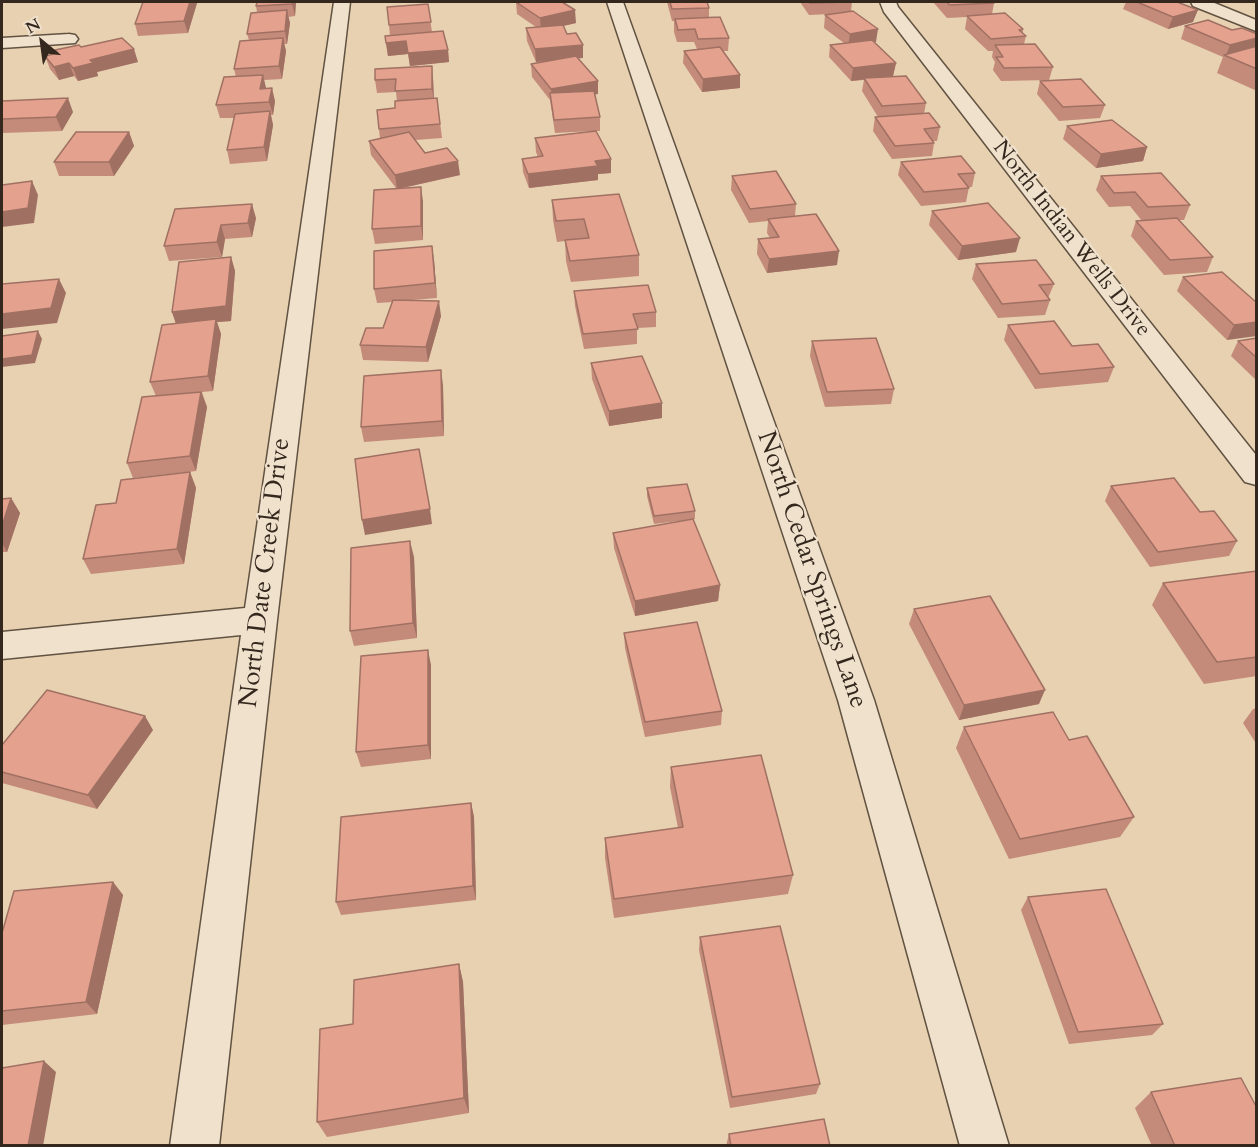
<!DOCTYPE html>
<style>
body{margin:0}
#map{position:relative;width:1258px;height:1147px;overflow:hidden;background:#e7d1b1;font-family:Cardo,serif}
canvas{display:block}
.frame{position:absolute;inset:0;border:3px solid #34271d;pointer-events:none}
.north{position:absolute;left:12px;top:12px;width:60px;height:60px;-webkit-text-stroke:4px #efe1cc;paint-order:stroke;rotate:331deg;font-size:16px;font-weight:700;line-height:24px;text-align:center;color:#34271d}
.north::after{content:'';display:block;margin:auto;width:21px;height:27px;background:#34271d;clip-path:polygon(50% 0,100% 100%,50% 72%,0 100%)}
</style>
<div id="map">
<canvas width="1258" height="1147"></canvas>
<div class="frame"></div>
<div class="north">N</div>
</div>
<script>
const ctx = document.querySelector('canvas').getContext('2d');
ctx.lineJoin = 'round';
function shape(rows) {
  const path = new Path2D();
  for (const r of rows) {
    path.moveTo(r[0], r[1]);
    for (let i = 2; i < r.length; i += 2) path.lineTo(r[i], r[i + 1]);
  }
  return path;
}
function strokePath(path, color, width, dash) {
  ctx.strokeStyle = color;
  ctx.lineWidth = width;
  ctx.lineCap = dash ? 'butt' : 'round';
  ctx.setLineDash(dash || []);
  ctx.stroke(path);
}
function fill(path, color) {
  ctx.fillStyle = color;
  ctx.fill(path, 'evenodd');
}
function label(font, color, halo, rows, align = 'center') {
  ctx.font = font + ' Cardo,serif';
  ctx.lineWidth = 4.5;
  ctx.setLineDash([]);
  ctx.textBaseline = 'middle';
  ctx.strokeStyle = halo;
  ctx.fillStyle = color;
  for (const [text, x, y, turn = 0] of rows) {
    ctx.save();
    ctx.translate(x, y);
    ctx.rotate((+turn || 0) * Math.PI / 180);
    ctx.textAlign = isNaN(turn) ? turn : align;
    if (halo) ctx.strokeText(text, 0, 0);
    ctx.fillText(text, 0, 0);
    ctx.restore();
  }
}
const minor = shape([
 [334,2,350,2,277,620,219,1146,170,1146,241,635,2,659,2,632,245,608,334,2],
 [607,2,623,2,874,700,1009,1146,960,1146,838,700,607,2],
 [880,2,896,2,898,7,1256,455,1256,485,1245,482,884,12,880,2],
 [1191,2,1212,2,1256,20,1256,31,1193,6,1191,2],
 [69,34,75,35,78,39,75,43,2,48,2,38,69,34]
]);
const wall = shape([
 [143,2,196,2,197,3,188,33,138,36,135,24],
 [257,2,296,2,295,16,288,17,290,23,287,44,284,44,286,51,282,79,264,80,266,89,275,101,273,115,271,115,273,125,267,161,230,164,227,150,234,118,220,118,216,105,236,77,234,69,249,40,247,34,257,12,256,6],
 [516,2,576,23,563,26,567,34,583,58,578,58,598,81,598,94,595,94,600,117,600,131,596,131,611,173,598,174,598,180,529,188,523,172,522,159,538,157,536,152,535,138,594,131,555,133,550,100,532,77,531,64,547,61,536,62,527,41,526,28,536,27,517,14],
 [667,2,707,2,709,8,709,18,729,38,728,51,723,51,740,88,702,92,683,63,684,51,697,49,694,42,677,42,674,32,674,21,672,21],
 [800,2,852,2,851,11,876,42,874,42,896,63,893,76,926,103,924,114,940,127,937,141,933,141,934,143,932,156,892,159,873,131,875,117,878,117,862,91,864,80,851,81,829,57,830,45,844,43,824,28,825,15,830,14,809,15],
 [933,2,993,2,994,3,992,14,1023,29,1023,33,1026,36,1024,44,1053,67,1049,80,1001,81,993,70,995,62,992,57,993,51,988,51,965,29,967,17,947,18],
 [1126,2,1177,2,1193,22,1168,29,1123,9],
 [428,4,432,32,448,50,449,62,410,66,408,54,388,56,385,36,390,36,389,25],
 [1185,26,1257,34,1257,91,1217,73,1223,57,1181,39],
 [81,47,138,62,97,72,98,76,78,81,74,76,59,80,50,69,45,56,56,54,55,50],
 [375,69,433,78,434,98,437,98,442,138,415,140,425,153,460,175,403,188,423,201,423,240,375,244,372,229,396,188,371,155,369,141,380,139,379,129,395,108,397,101,396,92,377,93,375,80],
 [1040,81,1105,105,1100,118,1059,121,1037,94],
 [2,101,73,112,62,131,2,133],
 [1067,126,1147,147,1143,161,1096,168,1063,139],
 [129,132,134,146,114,176,59,176,54,162],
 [901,162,975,173,972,187,969,187,966,202,921,206,898,175],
 [732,176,796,204,795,216,837,265,767,273,757,254,758,239,770,238,767,233,768,221,749,223,731,190],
 [1101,176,1190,205,1184,220,1179,220,1213,257,1207,272,1164,275,1131,236,1136,221,1142,221,1130,206,1109,207,1096,190],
 [619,194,639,255,639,276,571,282,566,261,565,241,557,242,553,220,552,200],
 [175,209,256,218,252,237,225,239,222,257,169,261,164,246],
 [932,211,1016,252,958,260,929,225],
 [231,257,235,271,231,321,217,322,221,334,213,391,202,392,207,407,196,471,133,478,127,463,156,396,150,382,176,323,172,312],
 [434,260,437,298,412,300,441,316,428,362,363,360,360,345,383,328,393,302,377,303,374,289],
 [976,264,1054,284,1048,298,1050,300,1045,315,998,318,972,279],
 [1183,277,1257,303,1227,340,1177,291],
 [574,291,656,312,656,327,637,328,637,344,584,349,575,306],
 [1008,325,1072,346,1114,367,1108,382,1035,389,1004,340],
 [1257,338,1257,381,1231,356,1238,341],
 [812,341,894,389,891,404,825,407,810,356],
 [591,363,662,418,609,426,592,379],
 [443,385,444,436,364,442,361,427],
 [190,472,196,488,184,564,91,574,83,559,116,503],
 [1111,486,1200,512,1237,541,1229,556,1150,567,1105,501],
 [647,488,695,511,695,519,654,524,647,496],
 [11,498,20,513,7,552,2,552,2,499],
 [613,533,720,585,718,601,635,616,614,548],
 [414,557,417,638,354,646,350,631],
 [1257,571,1257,676,1204,684,1152,605,1163,583],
 [914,609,1039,704,959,720,909,624],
 [624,633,722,711,721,725,645,737,625,648],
 [431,665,431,759,361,767,356,752],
 [1257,708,1257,745,1243,723,1253,709],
 [964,727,1069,740,1134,817,1120,837,1009,859,956,748],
 [153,730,97,809,2,783,2,745],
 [671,767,793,875,788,894,614,918,605,858,605,838,678,828,670,787],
 [471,803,474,817,476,900,341,915,336,902],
 [113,882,123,895,97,1014,2,1025,2,933],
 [1028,897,1163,1024,1152,1035,1069,1044,1021,910],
 [700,937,820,1084,816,1094,730,1108,699,950],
 [459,964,463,982,469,1113,327,1137,317,1122,353,1024],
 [1151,1092,1257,1146,1152,1146,1135,1108],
 [729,1134,830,1146,726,1146]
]);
const shadedWall = shape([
 [190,2,196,2,197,3,188,33,184,21],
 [292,2,296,2,295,16,292,4],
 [287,10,290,23,287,44,285,31],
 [575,10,576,23,541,31,540,18],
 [1198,10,1193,22,1168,29,1173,17],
 [878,29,876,42,848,46,850,34],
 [283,38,286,51,282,79,279,66],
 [1257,38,1257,49,1226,55,1230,45],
 [406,41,408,54,388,56,386,43],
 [583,45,583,58,536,62,535,49],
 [134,49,138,62,97,72,98,76,78,81,73,68,90,60],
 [448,50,449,62,410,66,408,53],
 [69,63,74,76,59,80,54,67],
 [896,63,893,76,851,81,853,68],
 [432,66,433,78,434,102,432,89],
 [263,75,266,88,260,89],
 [740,75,740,88,702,92,703,79],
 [598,81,598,94,552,102,551,89],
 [272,88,275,101,273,115,269,102],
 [68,98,73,112,62,131,56,117],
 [270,111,273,125,267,161,264,147],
 [129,132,134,146,114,176,109,162],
 [1147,147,1143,161,1096,168,1101,154],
 [611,159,611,173,598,174,598,180,529,188,528,174,595,161],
 [458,161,460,175,397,189,395,175],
 [32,181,38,195,34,223,2,227,2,212],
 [421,187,423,201,423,240,421,226],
 [252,204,256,218,252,237,248,223],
 [221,225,225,239,222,257,217,242],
 [1020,238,1016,252,958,260,962,246],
 [432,246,434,260,437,298,435,283],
 [839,251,837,265,767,273,769,259],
 [231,257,235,271,231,321,217,322,221,334,213,391,208,376,177,327,172,312],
 [59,279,66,293,57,323,2,329,2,314],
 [439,301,441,316,428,362,426,347],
 [1257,322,1257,336,1227,340,1234,325],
 [38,331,42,339,35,363,2,367,2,359],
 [441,370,443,385,444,436,442,421],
 [201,392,207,407,196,471,190,456],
 [662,403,662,418,609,426,609,411],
 [190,472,196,488,184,564,177,549],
 [11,498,20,513,7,552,2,543,2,526],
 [430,509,432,524,365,535,362,520],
 [410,541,414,557,417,638,413,623],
 [720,585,718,601,635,616,635,601],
 [428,650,431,665,431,759,428,745],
 [1045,690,1039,704,959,720,964,705],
 [145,716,153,730,97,809,88,795],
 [471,803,474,817,476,900,473,886],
 [113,882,123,895,97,1014,86,1002],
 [459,964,463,982,469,1113,464,1098],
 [44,1061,56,1072,43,1146,28,1146]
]);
const building = shape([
 [143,2,190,2,184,21,135,24,143,2],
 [257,2,292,2,292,4,256,6,257,2],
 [516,2,562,2,575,10,540,18,516,2],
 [670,2,707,2,709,8,672,9,670,2],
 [809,2,849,2,810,3,809,2],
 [946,2,993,2,994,3,950,5,946,2],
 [1137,2,1177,2,1198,10,1173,17,1137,2],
 [428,4,431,22,389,25,387,7,428,4],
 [287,10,285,31,247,34,251,13,287,10],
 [853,11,878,29,850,34,825,15,853,11],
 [1005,13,1023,29,1019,30,1026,36,991,39,967,16,1005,13],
 [720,17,729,38,698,39,695,29,678,30,675,19,720,17],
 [1208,20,1232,30,1242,28,1257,34,1257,38,1230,45,1185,26,1208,20],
 [563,25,567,34,576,33,583,45,535,49,526,28,563,25],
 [443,31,448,50,408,53,406,41,386,43,385,36,443,31],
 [122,38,134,49,90,60,93,63,73,68,69,63,54,67,45,56,58,53,55,50,79,45,81,47,122,38],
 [283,38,279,66,234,69,240,41,283,38],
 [872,40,896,63,853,68,830,45,872,40],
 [1035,44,1053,67,1004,68,996,57,1003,57,995,45,1035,44],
 [1257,46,1257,69,1224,55,1257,46],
 [720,47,740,75,703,79,684,51,720,47],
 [576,56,598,81,551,89,531,64,576,56],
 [432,66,432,89,395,91,396,79,375,80,375,69,432,66],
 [263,75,260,89,272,88,269,102,216,105,224,77,263,75],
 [906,76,926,103,882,106,864,78,906,76],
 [1081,79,1105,105,1063,107,1040,81,1081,79],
 [594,91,600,117,554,120,550,93,594,91],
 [68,98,56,117,2,119,2,101,68,98],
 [437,98,440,124,379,129,377,110,395,108,395,101,437,98],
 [270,111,264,147,227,150,235,114,270,111],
 [929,113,940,127,924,129,934,143,895,146,875,117,929,113],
 [1112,120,1147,147,1101,154,1067,126,1112,120],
 [596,131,611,159,595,161,598,166,528,174,522,159,543,156,535,138,596,131],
 [76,132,129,132,109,162,54,162,76,132],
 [409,132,425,153,447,148,458,161,395,175,369,141,409,132],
 [961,156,975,173,958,174,969,188,924,192,901,162,961,156],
 [776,171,796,204,750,209,732,176,776,171],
 [1161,173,1190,205,1148,207,1135,192,1114,193,1101,176,1161,173],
 [32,181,28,208,2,212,2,185,32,181],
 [421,187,421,226,372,229,374,190,421,187],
 [619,194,639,255,570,261,565,240,589,238,584,219,556,221,552,200,619,194],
 [988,203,1020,238,962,246,932,211,988,203],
 [252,204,248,223,221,225,217,242,164,246,175,209,252,204],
 [816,214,839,251,769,259,758,239,779,237,768,219,816,214],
 [1177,218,1213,257,1170,260,1136,221,1177,218],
 [432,246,435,283,374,289,374,251,432,246],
 [231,257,226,306,172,312,179,262,231,257],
 [1036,260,1054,284,1039,285,1050,300,1002,304,976,264,1036,260],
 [1222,272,1257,303,1257,322,1234,325,1183,277,1222,272],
 [59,279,51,308,2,314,2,284,59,279],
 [648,285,656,312,633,314,638,329,583,334,574,291,648,285],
 [393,300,439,301,426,347,360,345,366,328,383,328,393,300],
 [216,319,208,376,150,382,162,325,216,319],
 [1054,321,1072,346,1098,344,1114,367,1040,374,1008,325,1054,321],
 [38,331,32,355,2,359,2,336,38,331],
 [876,338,894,389,827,392,812,341,876,338],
 [1257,338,1257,358,1238,341,1257,338],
 [642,356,662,403,609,411,591,363,642,356],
 [441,370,442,421,361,427,364,376,441,370],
 [201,392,190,456,127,463,142,397,201,392],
 [419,449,430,509,362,520,355,459,419,449],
 [190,472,177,549,83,559,96,505,116,503,121,480,190,472],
 [1174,478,1200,512,1214,511,1237,541,1158,552,1111,486,1174,478],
 [687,484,695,511,654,516,647,488,687,484],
 [11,498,2,526,2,499,11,498],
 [693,519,720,585,635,601,613,533,693,519],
 [410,541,413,623,350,631,351,548,410,541],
 [1257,571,1257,657,1217,662,1163,583,1257,571],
 [990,596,1045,690,964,705,914,609,990,596],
 [697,622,722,711,645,722,624,633,697,622],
 [428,650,428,745,356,752,361,656,428,650],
 [47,690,145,716,88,795,2,772,2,745,47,690],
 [1053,712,1069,740,1087,736,1134,817,1020,839,964,727,1053,712],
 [761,755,793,875,614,899,605,838,683,827,671,767,761,755],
 [471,803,473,886,336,902,341,817,471,803],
 [113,882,86,1002,2,1011,2,933,14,891,113,882],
 [1106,889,1163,1024,1078,1032,1028,897,1106,889],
 [780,926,820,1084,732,1097,700,937,780,926],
 [459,964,464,1098,317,1122,320,1029,353,1024,354,980,459,964],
 [44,1061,28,1146,2,1146,2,1068,44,1061],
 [1241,1078,1257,1108,1257,1146,1175,1146,1151,1092,1241,1078],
 [824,1119,830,1146,731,1146,729,1134,824,1119]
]);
const farStreetnames = [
 ["North Indian Wells Drive",1071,239,52]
];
const streetNames = [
 ["North Cedar Springs Lane",811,570,71],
 ["North Date Creek Drive",266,573,-83]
];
strokePath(minor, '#615242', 3);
fill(minor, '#efe1cc');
fill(wall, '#c48a7a');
fill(shadedWall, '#a07163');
fill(building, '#e4a18e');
strokePath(building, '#a07163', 1.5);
label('22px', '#34271d', '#efe1cc', farStreetnames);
label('26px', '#34271d', '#efe1cc', streetNames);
</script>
